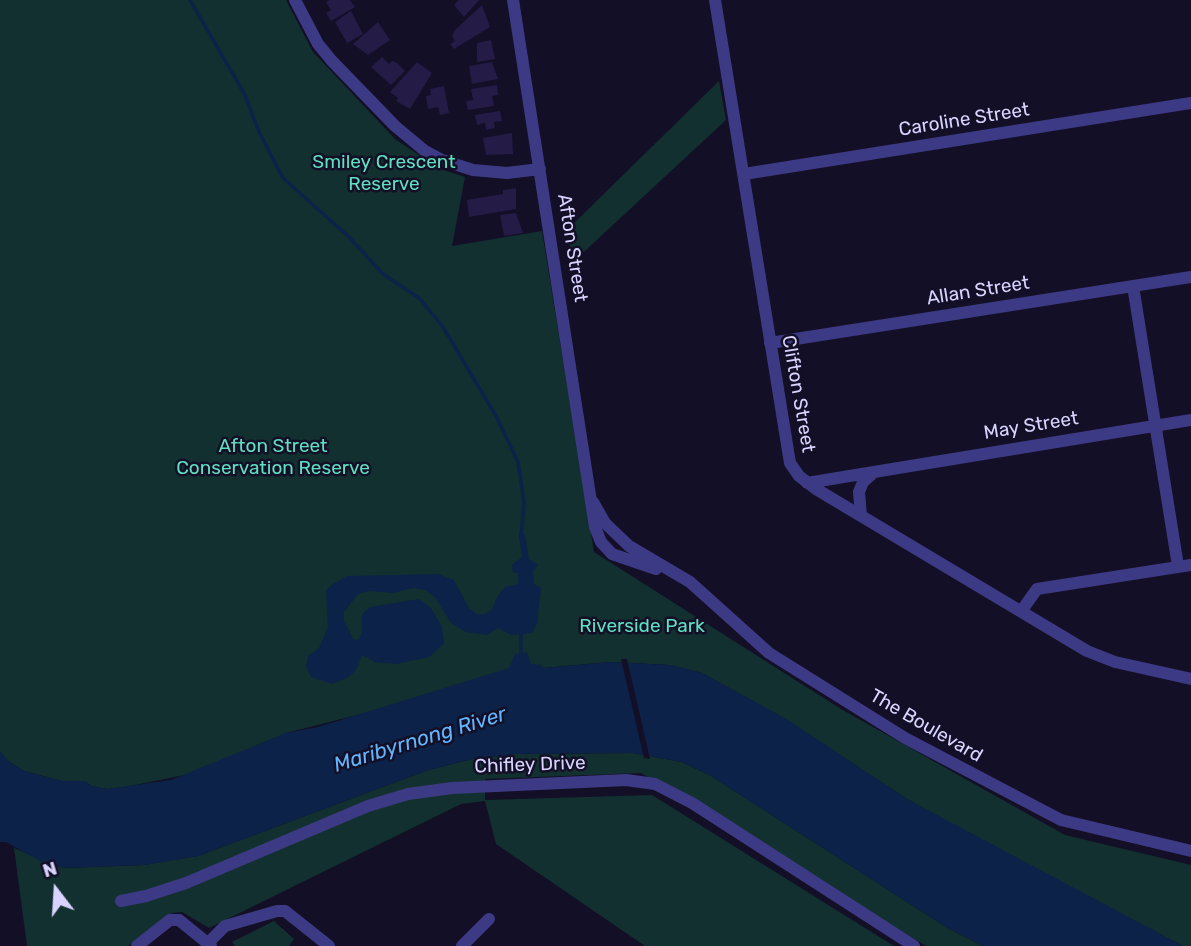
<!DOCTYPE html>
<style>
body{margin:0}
#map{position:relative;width:1191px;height:946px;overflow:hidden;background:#130f26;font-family:Rubik,sans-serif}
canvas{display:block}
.north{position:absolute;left:21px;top:855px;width:70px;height:70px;-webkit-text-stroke:5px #130f26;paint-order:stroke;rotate:343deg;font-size:19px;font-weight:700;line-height:28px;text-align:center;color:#d9d4ff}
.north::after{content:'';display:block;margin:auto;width:24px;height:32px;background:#d9d4ff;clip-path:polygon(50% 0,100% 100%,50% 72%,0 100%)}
</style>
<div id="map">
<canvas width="1191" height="946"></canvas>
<div class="north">N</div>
</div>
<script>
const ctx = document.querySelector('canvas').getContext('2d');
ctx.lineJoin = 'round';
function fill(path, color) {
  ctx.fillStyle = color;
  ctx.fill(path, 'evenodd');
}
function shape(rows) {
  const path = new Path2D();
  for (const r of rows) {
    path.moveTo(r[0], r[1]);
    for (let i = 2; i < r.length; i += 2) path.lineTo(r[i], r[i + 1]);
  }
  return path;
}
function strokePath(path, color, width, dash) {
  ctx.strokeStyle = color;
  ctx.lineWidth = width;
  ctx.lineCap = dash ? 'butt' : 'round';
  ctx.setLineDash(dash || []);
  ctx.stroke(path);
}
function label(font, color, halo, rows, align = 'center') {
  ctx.font = font + ' Rubik,sans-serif';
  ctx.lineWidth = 5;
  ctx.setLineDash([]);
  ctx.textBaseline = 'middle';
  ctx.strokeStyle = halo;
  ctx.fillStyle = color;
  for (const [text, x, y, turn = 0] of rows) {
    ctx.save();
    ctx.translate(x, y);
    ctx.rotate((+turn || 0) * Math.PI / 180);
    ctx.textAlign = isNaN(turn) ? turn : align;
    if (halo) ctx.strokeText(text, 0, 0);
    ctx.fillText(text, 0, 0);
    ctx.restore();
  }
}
const green = shape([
 [0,0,286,0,313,52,395,139,440,169,465,177,452,246,542,231,594,552,841,709,1065,835,1191,865,1191,946,1183,946,1000,851,907,799,787,720,702,673,670,665,611,662,543,668,286,733,190,774,125,787,107,789,91,786,85,781,62,781,24,771,9,762,0,752],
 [719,81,726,120,573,262,567,230],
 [633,753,682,762,711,776,949,929,983,946,926,946,641,773,485,779,485,800,652,795,894,946,645,946,496,844,485,801,461,804,209,928,182,912,172,913,128,946,27,946,14,848,63,868,144,865,198,856,428,770,472,759,516,754],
 [274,921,294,939,289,946,235,946,232,942]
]);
const water = shape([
 [519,534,525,535,529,559,538,565,533,572,534,584,541,588,537,624,532,633,511,635,498,628,487,635,466,632,451,623,435,597,425,590,413,588,393,593,369,591,358,594,344,612,344,621,354,640,359,639,362,632,362,614,370,607,419,599,431,608,442,627,444,644,429,657,396,664,375,662,362,655,356,670,347,678,332,684,311,677,306,666,308,656,319,648,328,627,326,590,333,584,347,576,438,574,454,580,469,608,477,614,485,614,492,610,497,597,505,587,518,584,518,573,513,572,512,565,522,557],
 [527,652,531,664,541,665,543,668,611,662,670,665,702,673,788,720,907,799,1183,946,983,946,949,929,711,776,682,762,633,753,516,754,472,759,428,770,198,856,144,865,63,868,42,862,6,842,0,842,0,752,9,762,24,771,62,781,85,781,91,786,107,789,171,780,286,733,318,727,509,668,515,654]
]);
const pier = shape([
 [621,659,627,659,650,759,644,758]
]);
const stream = shape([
 [190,0,245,95,259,132,283,178,349,237,383,274,419,298,443,327,496,416,518,462,524,502,521,539],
 [521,630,521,657]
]);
const building = shape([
 [330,0,350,0,355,7,331,21,326,13,331,10,326,2],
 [459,0,479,0,464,17,454,5],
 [482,5,490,27,454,49,450,44,455,41,452,36,455,30],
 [351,11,363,34,347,43,335,22],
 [378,22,390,40,368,55,353,44],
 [491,40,495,59,477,62,477,43],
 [382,57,389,64,392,61,397,63,405,71,391,85,371,67],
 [417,62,432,73,410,109,396,101,398,98,390,92],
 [492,62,498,79,472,84,469,66],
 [497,85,498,95,492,96,494,106,468,110,466,101,473,100,471,89],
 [444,86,449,113,440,115,438,107,428,109,426,96,431,95,430,89],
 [500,111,502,121,494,122,495,128,486,130,485,123,477,125,475,115],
 [512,133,513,154,486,155,483,138],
 [516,188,516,209,469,217,467,200,503,194,503,190],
 [516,213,523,233,504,236,500,215]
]);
const minor = shape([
 [295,0,318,44,332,61,395,126,425,151,442,160,473,170,507,173,540,169],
 [513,0,595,527,601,542,612,554,656,569],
 [715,0,790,463,799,476,816,489,1087,651,1115,662,1191,679],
 [744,174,1191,103],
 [1133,286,1178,566],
 [770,343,1191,277],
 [807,483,1191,420],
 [593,502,605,523,629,546,690,582,769,653,905,738,1061,820,1191,851],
 [861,516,859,492,863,482,873,473],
 [1022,610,1037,589,1191,565],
 [121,901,146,896,186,883,368,806,408,794,452,788,626,780,655,784,692,803,914,946],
 [208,943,225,926,277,911,285,911,329,946],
 [137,946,170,920,179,920,211,946],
 [462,946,489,919]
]);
const streetNames = [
 ["Caroline Street",964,120,-9],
 ["Afton Street",572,248,81],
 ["Allan Street",978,291,-9],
 ["Clifton Street",798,394,80],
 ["May Street",1031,426,-9],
 ["The Boulevard",926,726,30],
 ["Chifley Drive",530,765,-2]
];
const parkNames = [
 ["Smiley Crescent",384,163],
 ["Reserve",384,185],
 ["Afton Street",273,447],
 ["Conservation Reserve",273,469],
 ["Riverside Park",642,627]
];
const waterNames = [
 ["Maribyrnong River",420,740,-17]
];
fill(green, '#12302f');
fill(water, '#0c2248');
fill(pier, '#130f26');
strokePath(stream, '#0c2248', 3.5);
fill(building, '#241b47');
strokePath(minor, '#3d3a85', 12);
label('19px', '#d9d4ff', '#130f26', streetNames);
label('19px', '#5fe0c0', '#130f26', parkNames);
label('italic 21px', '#62b6ff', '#130f26', waterNames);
</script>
